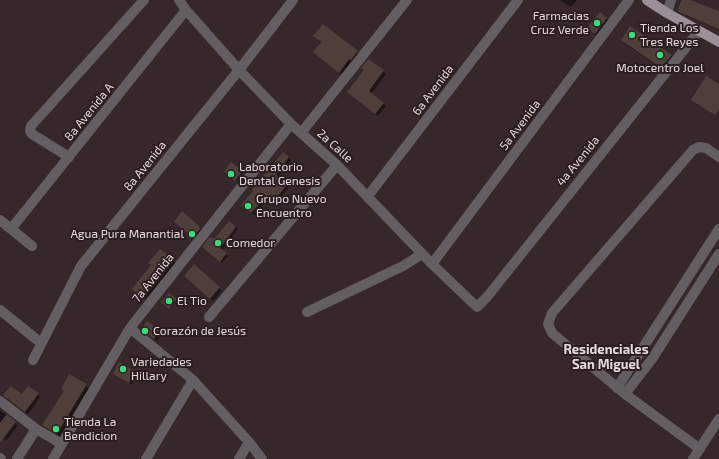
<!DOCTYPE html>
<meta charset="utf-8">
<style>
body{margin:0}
canvas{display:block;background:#36272a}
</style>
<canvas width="719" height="459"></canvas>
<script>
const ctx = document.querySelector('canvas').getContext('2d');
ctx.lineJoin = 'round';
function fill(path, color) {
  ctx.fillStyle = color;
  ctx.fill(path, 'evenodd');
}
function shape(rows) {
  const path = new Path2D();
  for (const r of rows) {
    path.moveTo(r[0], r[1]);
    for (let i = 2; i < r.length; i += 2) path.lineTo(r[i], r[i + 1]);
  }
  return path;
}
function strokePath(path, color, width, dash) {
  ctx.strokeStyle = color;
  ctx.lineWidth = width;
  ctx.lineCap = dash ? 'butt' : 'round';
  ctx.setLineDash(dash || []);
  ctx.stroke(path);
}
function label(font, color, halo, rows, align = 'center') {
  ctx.font = font + ' "Exo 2",sans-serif';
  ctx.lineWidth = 4;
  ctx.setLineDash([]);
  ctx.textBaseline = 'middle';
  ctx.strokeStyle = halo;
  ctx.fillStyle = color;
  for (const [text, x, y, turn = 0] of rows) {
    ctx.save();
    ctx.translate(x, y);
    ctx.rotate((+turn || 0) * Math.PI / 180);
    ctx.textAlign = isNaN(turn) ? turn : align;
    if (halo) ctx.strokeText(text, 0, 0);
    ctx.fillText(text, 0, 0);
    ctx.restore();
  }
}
const shadow = shape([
 [560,0,577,0,571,7],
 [683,0,687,0,719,13,719,29,683,14,680,12],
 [600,13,609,21,598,36,591,30],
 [314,36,357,52,361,55,343,75,314,52,321,43],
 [622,40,671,55,677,61,667,73,627,45],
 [369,60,386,74,371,94,386,106,378,116,351,94,365,70],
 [289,157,291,160,278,177,289,187,273,206,266,201,254,215,242,205],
 [231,164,243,173,237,181,225,172],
 [178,224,199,227,201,230,196,240],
 [236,227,238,229,222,250,228,256,222,263,204,247],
 [161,250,176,263,146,299,135,291,152,265],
 [195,266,222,291,213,301,185,276],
 [169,294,177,301,170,309,162,302],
 [147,322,162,334,157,341,145,331],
 [120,364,137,375,132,385,114,374],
 [69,375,89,388,60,436,44,425,65,392],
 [38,394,40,397,28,414,7,398],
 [0,410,18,425,6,441,0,436]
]);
const building = shape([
 [682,0,690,0,719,11,719,29,679,12,678,8],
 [600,12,607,18,595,34,587,28],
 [323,24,358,51,351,60,349,59,339,73,313,52,321,42,313,36],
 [630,26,672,55,661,68,621,40],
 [368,59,384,70,369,91,384,103,375,114,347,92,364,70,361,68],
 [706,76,719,84,719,109,715,115,691,100],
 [283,152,289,157,276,175,288,184,270,205,264,199,251,213,241,205,253,191,252,189],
 [231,162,243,171,235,181,224,172],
 [182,211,199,226,199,227,200,229,193,238,174,222],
 [229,221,236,227,220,248,227,253,220,262,202,247,210,237,214,239],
 [160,249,174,260,143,298,132,289,151,265,148,263],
 [194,264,220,287,210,299,184,276],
 [169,293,177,299,169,309,161,302],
 [147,321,160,331,154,339,141,329],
 [119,362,135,371,129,383,113,374],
 [69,374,87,384,57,434,42,425,64,391,61,389],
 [11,386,22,394,28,386,39,393,25,412,3,395],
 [7,414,16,422,0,443,0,423]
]);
const minor = shape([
 [179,0,186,10,239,70,291,124,337,165,432,264,477,307,487,297,699,31],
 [667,13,671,0],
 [301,133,407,0],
 [69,157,32,134,30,131,31,126,144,0],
 [368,196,518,0],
 [0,220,32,246],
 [11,229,186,10],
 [432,264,629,0],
 [0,310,41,343],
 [307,312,403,266,422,254],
 [209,317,337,165],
 [130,328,193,380,249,442,262,459],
 [33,360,81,266,239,70,293,0],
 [617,388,719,229],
 [625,394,652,359,719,254],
 [0,401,36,429,62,444],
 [700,449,625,394,552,333,548,324,552,313,693,150,699,147,706,148,719,157],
 [0,458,1,459],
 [17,459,36,429],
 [53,459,130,328,291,124],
 [146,459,193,380],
 [239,459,249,442],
 [693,459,719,419]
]);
const primary = shape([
 [647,0,667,13,719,42]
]);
const markers = [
 [597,23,4,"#42d77c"],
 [632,35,4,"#42d77c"],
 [660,55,4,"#42d77c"],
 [231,174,4,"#42d77c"],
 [248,206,4,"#42d77c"],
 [192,234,4,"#42d77c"],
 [218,243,4,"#42d77c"],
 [169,301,4,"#42d77c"],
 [145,331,4,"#42d77c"],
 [123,369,4,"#42d77c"],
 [56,429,4,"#42d77c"]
];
const poiNames = [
 ["Farmacias",589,16,"right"],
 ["Cruz Verde",589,30,"right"],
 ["Tienda Los",640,28],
 ["Tres Reyes",640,42],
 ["Motocentro Joel",660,68,"center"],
 ["Laboratorio",239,167],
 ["Dental Genesis",239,181],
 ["Grupo Nuevo",256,199],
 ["Encuentro",256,213],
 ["Agua Pura Manantial",184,234,"right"],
 ["Comedor",226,243],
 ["El Tio",177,301],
 ["Corazón de Jesús",153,331],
 ["Variedades",131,362],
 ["Hillary",131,376],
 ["Tienda La",64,422],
 ["Bendicion",64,436]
];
const streetNames = [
 ["6a Avenida",433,90,-53],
 ["8a Avenida A",89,112,-51],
 ["5a Avenida",520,125,-53],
 ["2a Calle",335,146,42],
 ["4a Avenida",578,161,-51],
 ["8a Avenida",145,166,-51],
 ["7a Avenida",153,278,-52]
];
const neighbourhoodNames = [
 ["Residenciales",606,350],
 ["San Miguel",606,365]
];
fill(shadow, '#0007');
fill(building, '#4f3f3b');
strokePath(minor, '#645d62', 10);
strokePath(primary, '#9b8f98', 10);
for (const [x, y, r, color] of markers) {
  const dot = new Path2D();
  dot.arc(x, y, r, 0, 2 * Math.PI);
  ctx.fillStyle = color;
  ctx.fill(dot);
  strokePath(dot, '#2b1d20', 1.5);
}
label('12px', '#e5dadc', '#2b1d20', poiNames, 'left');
label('12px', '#e5dadc', '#2b1d20', streetNames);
label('bold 13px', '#e5dadc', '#2b1d20', neighbourhoodNames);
</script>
